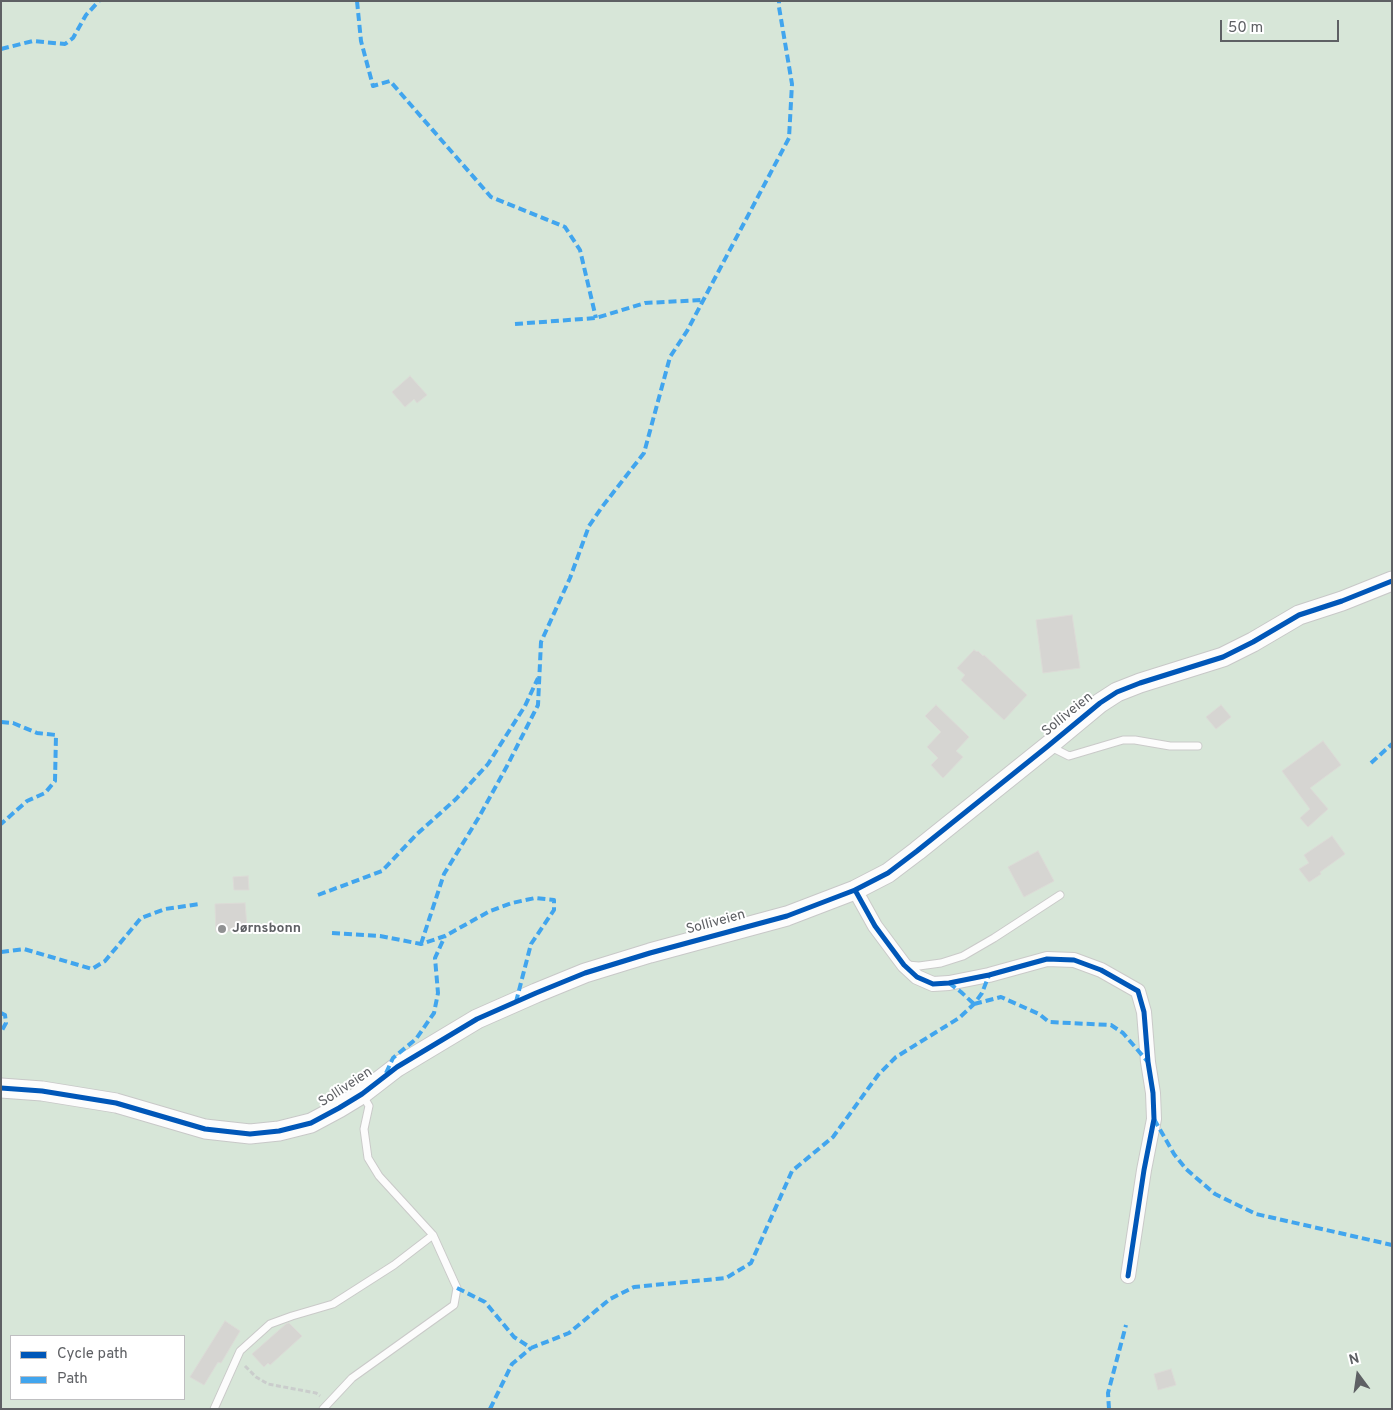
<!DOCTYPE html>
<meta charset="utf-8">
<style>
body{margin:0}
#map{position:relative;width:1393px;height:1410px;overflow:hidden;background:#ecece8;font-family:Overpass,sans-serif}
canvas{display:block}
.frame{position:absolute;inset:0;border:2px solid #5e6064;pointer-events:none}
.legend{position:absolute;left:10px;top:1335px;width:175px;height:65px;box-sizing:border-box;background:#fff;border:1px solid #bfbfc1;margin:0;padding:6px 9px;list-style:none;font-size:15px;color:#5e6064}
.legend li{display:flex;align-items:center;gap:10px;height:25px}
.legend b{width:25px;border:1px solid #bfbfc1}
.north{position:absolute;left:1333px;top:1350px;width:50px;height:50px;-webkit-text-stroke:4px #fff;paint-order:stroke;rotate:346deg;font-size:14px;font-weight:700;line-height:20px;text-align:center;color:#5e6064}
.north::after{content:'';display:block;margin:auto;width:18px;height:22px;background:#5e6064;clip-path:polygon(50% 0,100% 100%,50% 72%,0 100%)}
.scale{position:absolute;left:1220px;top:20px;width:119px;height:22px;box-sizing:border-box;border:2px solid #5e6064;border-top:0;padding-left:6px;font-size:15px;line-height:18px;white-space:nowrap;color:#5e6064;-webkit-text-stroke:4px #fff;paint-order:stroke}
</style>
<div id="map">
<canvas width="1393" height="1410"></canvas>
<div class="frame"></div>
<ul class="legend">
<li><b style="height:6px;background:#0057b8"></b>Cycle path</li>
<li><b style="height:6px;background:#41a5ee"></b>Path</li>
</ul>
<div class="north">N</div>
<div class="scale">50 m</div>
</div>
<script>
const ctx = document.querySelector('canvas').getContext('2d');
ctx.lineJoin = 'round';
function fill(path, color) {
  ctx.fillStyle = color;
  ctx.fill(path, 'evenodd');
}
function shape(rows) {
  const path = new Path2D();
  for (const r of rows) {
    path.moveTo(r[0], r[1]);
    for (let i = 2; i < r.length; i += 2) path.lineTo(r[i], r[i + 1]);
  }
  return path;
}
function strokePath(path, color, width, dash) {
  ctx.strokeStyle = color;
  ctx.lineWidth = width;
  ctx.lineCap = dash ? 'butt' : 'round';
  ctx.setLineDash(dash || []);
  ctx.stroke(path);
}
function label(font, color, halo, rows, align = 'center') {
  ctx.font = font + ' Overpass,sans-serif';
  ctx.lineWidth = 4;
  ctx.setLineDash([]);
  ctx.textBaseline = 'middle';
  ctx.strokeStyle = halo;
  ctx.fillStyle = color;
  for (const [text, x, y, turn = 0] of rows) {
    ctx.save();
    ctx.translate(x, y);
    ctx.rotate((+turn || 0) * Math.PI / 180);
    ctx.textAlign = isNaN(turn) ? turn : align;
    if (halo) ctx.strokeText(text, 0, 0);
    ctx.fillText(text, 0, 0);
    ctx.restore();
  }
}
const green = shape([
 [1,1,1392,1,1392,1409,1,1409],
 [11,1336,184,1336,184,1399,11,1399]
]);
const building = shape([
 [410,376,427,395,417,403,414,399,405,407,392,392,410,376],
 [1072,615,1080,668,1043,673,1036,620,1072,615],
 [974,650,977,652,978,651,983,656,984,655,1027,695,1004,720,961,680,965,675,957,668,974,650],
 [936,705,969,737,956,751,963,757,943,778,931,765,938,758,927,747,941,732,925,716,936,705],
 [1221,705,1231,717,1216,729,1206,717,1221,705],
 [1323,741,1341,765,1310,788,1328,809,1308,827,1300,818,1310,809,1282,771,1323,741],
 [1332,836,1345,854,1320,872,1321,874,1309,882,1299,869,1309,863,1304,855,1332,836],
 [1038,851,1054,881,1024,897,1008,867,1038,851],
 [248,876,249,890,234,890,233,877,248,876],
 [245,903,247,927,230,929,230,931,216,932,215,904,245,903],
 [225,1321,240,1331,221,1363,218,1362,204,1385,190,1377,225,1321],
 [289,1323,302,1336,270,1365,268,1363,264,1367,252,1354,286,1324,289,1323],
 [1171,1369,1176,1385,1158,1390,1154,1374,1171,1369]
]);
const path = shape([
 [245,1366,256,1377,268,1384,316,1393,320,1396]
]);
const lane = shape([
 [1051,747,1069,756,1123,740,1135,740,1170,746,1198,746],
 [907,965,919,966,941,963,963,956,994,938,1060,895],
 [214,1409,240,1351,270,1324,292,1316,333,1304,394,1265,433,1235],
 [323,1409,352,1378,454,1305,457,1288,433,1235,379,1176,368,1158,364,1129,369,1106,362,1094]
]);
const street = shape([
 [855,890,875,926,904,965,917,977,933,984,949,983,989,975,1047,959,1074,960,1101,970,1138,991,1144,1012,1148,1062,1153,1093,1154,1119,1144,1170,1128,1276]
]);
const secondary = shape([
 [1,1088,42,1091,116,1103,205,1129,250,1134,279,1131,311,1123,339,1108,362,1094,397,1067,477,1019,536,993,585,973,650,953,787,916,855,890,888,873,917,851,1048,746,1100,703,1117,692,1140,683,1223,657,1253,642,1299,615,1342,601,1392,581]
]);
const quiet = shape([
 [357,1,361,41,373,86,390,81,491,197,565,227,580,250,596,318],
 [1,49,33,41,65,44,73,38,86,15,99,1],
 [515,324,596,318,645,303,702,300],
 [1,722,13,723,37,733,56,735,55,781,45,793,27,801,1,824],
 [1371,763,1392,744],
 [318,895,382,871,417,834,456,799,488,764,525,706,538,678],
 [332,933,380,936,421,944,445,936,490,911,512,903,535,898,554,900,554,910,531,944,516,1002],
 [421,944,444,874,479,817,507,766,538,705,541,642,570,578,589,526,602,507,644,453,670,357,687,331,789,138,792,84,779,7,779,1],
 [1,952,24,949,92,969,105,961,141,918,165,909,200,904],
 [949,983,961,992,974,1004],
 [974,1004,1001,997,1039,1014,1049,1022,1111,1025,1123,1033,1148,1062],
 [1,1013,5,1015,6,1023,1,1032],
 [386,1073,393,1058,416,1039,434,1013,438,993,435,958,445,936],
 [1154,1119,1174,1154,1186,1169,1215,1194,1256,1214,1392,1245],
 [457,1288,485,1302,514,1337,531,1348,569,1333,610,1299,634,1287,726,1278,751,1263,792,1171,833,1137,878,1075,896,1057,959,1018,974,1004,982,993,989,975],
 [490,1409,512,1364,531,1348],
 [1109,1409,1108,1393,1126,1325]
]);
const cycleway = shape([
 [855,890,875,926,904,965,917,977,933,984,949,983,989,975,1047,959,1074,960,1101,970,1138,991,1144,1012,1148,1062,1153,1093,1154,1119,1144,1170,1128,1276],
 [1,1088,42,1091,116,1103,205,1129,250,1134,279,1131,311,1123,339,1108,362,1094,397,1067,477,1019,536,993,585,973,650,953,787,916,855,890,888,873,917,851,1048,746,1100,703,1117,692,1140,683,1223,657,1253,642,1299,615,1342,601,1392,581]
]);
const markers = [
 [222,929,5,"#909192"]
];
const streetNames = [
 ["Solliveien",1068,715,-39],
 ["Solliveien",716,923,-15],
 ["Solliveien",346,1088,-33]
];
const poiNames = [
 ["Jørnsbonn",232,929]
];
fill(green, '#d7e6d8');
fill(building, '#d6d5d2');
strokePath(building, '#dcdbd7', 1);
strokePath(lane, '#cacac9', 9);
strokePath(street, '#cacac9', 16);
strokePath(secondary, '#c8c8c8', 21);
strokePath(path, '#cacdcc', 3, [5, 2.5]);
strokePath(lane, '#fcfcfc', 7);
strokePath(street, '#fcfcfc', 14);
strokePath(secondary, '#fcfcfc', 19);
strokePath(quiet, '#41a5ee', 4, [8, 4]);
strokePath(cycleway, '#0057b8', 5);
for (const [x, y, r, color] of markers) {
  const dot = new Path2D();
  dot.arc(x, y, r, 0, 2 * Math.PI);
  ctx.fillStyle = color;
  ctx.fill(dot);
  strokePath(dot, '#fff', 2);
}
label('14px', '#5e6064', '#fff', streetNames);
label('bold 14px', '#5e6064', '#fff', poiNames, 'left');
</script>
